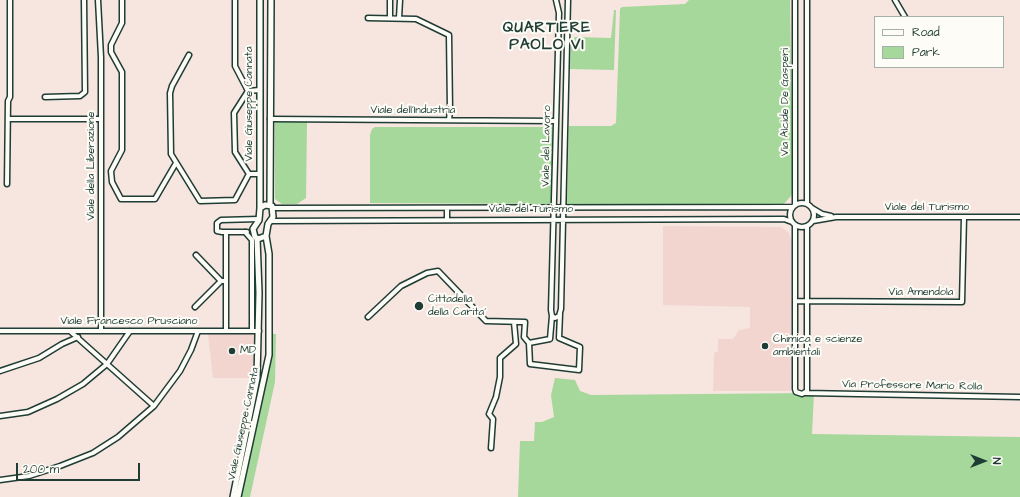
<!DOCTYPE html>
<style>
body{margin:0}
#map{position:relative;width:1020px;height:497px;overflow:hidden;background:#f7e5e0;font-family:"Architects Daughter",sans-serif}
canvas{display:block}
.legend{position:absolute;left:874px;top:16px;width:130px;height:52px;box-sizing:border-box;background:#fdfcf7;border:1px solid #a4b0a9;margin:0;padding:5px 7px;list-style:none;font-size:12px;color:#1f3d34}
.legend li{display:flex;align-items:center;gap:8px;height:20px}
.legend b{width:20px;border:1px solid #a4b0a9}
.north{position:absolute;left:964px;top:441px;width:40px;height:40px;-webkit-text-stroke:3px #fdfcf7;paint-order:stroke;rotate:90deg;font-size:11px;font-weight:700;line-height:16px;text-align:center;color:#1f3d34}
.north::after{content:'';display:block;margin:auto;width:14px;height:18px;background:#1f3d34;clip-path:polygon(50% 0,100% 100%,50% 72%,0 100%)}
.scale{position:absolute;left:16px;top:463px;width:124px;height:18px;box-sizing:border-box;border:2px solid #1f3d34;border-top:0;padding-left:5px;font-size:12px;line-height:14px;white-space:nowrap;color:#1f3d34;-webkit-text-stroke:3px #fdfcf7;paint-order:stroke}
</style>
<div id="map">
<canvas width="1020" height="497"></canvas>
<ul class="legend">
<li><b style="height:5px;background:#fdfcf7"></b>Road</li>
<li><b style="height:11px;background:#a5d89a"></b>Park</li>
</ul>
<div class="north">N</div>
<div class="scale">200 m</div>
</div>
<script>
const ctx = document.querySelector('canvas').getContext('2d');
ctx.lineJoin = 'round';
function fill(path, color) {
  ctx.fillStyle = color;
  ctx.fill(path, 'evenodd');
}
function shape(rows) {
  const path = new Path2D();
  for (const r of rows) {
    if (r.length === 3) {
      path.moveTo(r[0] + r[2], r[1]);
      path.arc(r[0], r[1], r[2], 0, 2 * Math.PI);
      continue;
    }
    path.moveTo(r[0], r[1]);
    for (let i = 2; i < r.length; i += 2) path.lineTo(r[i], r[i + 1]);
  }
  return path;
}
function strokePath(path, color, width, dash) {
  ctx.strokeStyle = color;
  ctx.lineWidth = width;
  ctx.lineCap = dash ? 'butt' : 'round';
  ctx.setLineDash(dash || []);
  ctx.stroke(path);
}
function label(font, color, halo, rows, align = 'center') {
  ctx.font = font + ' "Architects Daughter",sans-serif';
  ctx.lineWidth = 4;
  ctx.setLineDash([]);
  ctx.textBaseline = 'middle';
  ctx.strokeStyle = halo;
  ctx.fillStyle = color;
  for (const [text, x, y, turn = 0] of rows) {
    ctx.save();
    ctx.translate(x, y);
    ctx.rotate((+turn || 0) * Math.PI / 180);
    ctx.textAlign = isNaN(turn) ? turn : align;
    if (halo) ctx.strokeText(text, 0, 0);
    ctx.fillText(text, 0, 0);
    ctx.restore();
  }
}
const built = shape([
 [663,226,775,227,781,227,789,233,792,242,791,391,713,391,714,353,718,351,718,339,733,339,739,330,750,328,750,307,663,305],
 [208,334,257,334,254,378,213,378]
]);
const green = shape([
 [689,0,790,0,793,191,791,196,782,206,567,204,569,126,611,126,616,123,620,9,622,7,685,4],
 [614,10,616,10,614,70,570,69,571,41,575,37,611,38],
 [275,122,307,122,306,198,297,204,282,204,275,199],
 [375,127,553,127,551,204,370,203,370,135,372,129],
 [271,334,276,334,275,382,250,497,240,497],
 [555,378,575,380,580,391,591,395,814,393,812,434,1020,437,1020,497,518,497,520,441,534,441,535,422,542,422,554,417,551,395]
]);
const minor = shape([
 [98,0,101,57,101,331],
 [122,0,122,23,111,45,111,52,122,72,122,150,111,171,112,182,121,199,155,199,176,163],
 [235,0,235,66,248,91],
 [556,0,559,13,551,310,552,316,555,318,559,316,561,309,568,0],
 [795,0,795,204],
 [895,0,905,17],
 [368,18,416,19,449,35,450,110,449,120],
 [390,18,390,0],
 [399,18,400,0],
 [189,55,172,86,170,93,171,154,200,201,235,200,249,174,235,152,234,113,248,91],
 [248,91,260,90],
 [45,97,80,96,85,92,84,0],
 [8,119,101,119],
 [270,119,556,121],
 [249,174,260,174],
 [7,184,8,101,10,97,10,0],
 [802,215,12],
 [807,203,807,0],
 [273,208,792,207],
 [812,208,822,214,831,216],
 [447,219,447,208],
 [270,221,784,219,792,222],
 [813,221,836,217,1020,217],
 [795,225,795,389,796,392,802,394,807,391,807,226],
 [226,232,226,331],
 [245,232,252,240,252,331],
 [247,232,222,232,217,231,217,223,221,220,259,219],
 [196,255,221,281],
 [795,301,962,302,964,217],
 [195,307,221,281,226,281],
 [552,316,550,339,529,343,530,364,579,370,580,347,559,338,560,314],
 [368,317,401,286,427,273,438,271,486,321,525,322,524,337,529,343],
 [0,331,259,331],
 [71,332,154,406],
 [0,371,39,358,62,344,78,337],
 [805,393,1020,397],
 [0,416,28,412,57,399,83,384,107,364,130,331],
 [491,448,493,419,489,414,496,397,500,377,500,358,516,344,514,322],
 [0,480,29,476,60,466,93,453,118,437,154,406,180,371,191,350,198,331]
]);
const tertiary = shape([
 [260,0,260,208],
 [265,205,272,206,273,217,268,224,266,236,258,239,255,237,253,229,259,220,260,208,265,205],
 [270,206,271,0],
 [233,497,257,378,259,293,257,238],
 [238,497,269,355,269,254,266,236]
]);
const markers = [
 [419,306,5,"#1f3d34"],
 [765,346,4,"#1f3d34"],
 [232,351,4,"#1f3d34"]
];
const streetNames = [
 ["Via Alcide De Gasperi",786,102,-90],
 ["Viale Giuseppe Cannata",250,104,-90],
 ["Viale dell'Industria",413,111],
 ["Viale del Lavoro",547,146,-89],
 ["Viale della Liberazione",92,166,-90],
 ["Viale del Turismo",927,208],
 ["Viale del Turismo",531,210],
 ["Via Amendola",921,293],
 ["Viale Francesco Prusciano",129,322],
 ["Via Professore Mario Rolla",912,386,1],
 ["Viale Giuseppe Cannata",244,424,-78]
];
const poiNames = [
 ["Cittadella",428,300],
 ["della Carita'",428,313],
 ["Chimica e scienze",773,340],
 ["ambientali",773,353],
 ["MD",240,351]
];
const districtNames = [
 ["QUARTIERE",547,29],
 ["PAOLO VI",547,46]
];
fill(built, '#f3d5d0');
fill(green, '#a5d89a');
strokePath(minor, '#1f3d34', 7);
strokePath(tertiary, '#1f3d34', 8);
strokePath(minor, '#fdfcf7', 4);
strokePath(tertiary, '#fdfcf7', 5);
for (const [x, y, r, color] of markers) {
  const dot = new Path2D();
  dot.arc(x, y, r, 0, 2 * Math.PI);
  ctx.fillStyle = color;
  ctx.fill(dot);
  strokePath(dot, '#fdfcf7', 1.5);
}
label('11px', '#1f3d34', '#fdfcf7', streetNames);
label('11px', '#1f3d34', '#fdfcf7', poiNames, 'left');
ctx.letterSpacing = '1px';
label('bold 15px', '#1f3d34', '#fdfcf7', districtNames);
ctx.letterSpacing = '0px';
</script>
